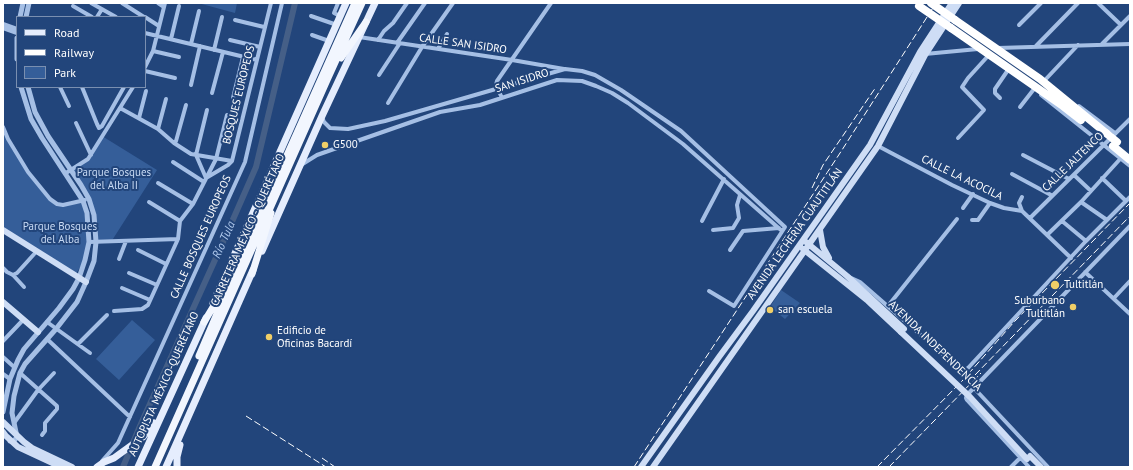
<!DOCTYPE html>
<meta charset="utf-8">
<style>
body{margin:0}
#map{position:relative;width:1133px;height:470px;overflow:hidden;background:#22457b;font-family:"PT Sans",sans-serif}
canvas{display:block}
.frame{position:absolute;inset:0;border:4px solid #fff;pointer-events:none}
.legend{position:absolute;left:16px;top:16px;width:130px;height:72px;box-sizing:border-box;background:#22457b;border:1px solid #7a8fb0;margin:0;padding:5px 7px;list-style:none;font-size:12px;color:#fff}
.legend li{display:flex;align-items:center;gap:8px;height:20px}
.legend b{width:20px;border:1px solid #7a8fb0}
</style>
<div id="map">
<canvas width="1133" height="470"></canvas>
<div class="frame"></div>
<ul class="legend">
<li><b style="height:5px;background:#e5edfd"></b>Road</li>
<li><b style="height:5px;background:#fff"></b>Railway</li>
<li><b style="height:11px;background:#355e99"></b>Park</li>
</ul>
</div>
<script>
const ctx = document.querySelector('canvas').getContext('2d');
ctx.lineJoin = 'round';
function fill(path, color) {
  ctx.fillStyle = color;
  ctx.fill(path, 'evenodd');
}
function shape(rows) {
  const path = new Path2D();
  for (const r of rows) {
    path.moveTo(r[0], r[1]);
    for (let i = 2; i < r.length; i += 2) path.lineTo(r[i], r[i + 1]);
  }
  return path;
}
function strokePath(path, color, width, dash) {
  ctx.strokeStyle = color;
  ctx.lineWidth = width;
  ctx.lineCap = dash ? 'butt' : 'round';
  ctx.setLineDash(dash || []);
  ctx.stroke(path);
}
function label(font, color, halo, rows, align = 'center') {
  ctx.font = font + ' "PT Sans",sans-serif';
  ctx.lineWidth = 4;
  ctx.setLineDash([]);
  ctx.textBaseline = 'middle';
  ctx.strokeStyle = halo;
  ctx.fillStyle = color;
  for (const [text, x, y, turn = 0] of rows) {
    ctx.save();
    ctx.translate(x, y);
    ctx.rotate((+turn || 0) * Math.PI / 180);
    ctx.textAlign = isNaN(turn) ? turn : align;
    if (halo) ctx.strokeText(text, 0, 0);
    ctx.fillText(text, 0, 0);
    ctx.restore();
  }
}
const green = shape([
 [198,3,237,3,235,13],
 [3,127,8,139,44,194,57,204,83,201,89,242,85,260,75,275,3,230],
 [102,136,157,170,111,242,96,242,89,199,71,170,85,162],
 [781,290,800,303,785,319,770,307],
 [132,320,155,340,119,380,96,359]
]);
const river = shape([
 [123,467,140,426,224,240,256,167,295,3]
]);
const minor = shape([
 [91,3,116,17],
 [122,3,144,17],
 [158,3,164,7],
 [338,3,334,13,340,16],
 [1098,3,1121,25],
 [73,6,92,17],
 [311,16,337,25],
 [97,17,102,9],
 [145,17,159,26],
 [235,20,264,27],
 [3,24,17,29],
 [1019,25,1041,3],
 [3,28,17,33],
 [145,33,257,60],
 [312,35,329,41],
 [359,37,512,60,564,69],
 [171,39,179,6],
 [230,40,260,47],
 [378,40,384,31,393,23,407,3],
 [397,43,425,3],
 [191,44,199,11],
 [1102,44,1130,16],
 [1036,46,1078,3],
 [998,48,1130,44],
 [438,49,447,34],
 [214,50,222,17],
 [153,51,179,57],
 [925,54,978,49],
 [145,67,153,51,165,3],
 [145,71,175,78],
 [379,75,400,43],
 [1045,80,1078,45],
 [191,85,200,46],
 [60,87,69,106],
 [82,87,97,124,99,128,102,126,124,87],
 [212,93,223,52],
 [1041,95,1130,166],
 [233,98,243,57],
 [502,98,496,85,497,81,551,3],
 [1000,98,995,93,995,89,1008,70],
 [388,103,422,47,453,3],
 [1079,106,1115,133],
 [1020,107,1034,89],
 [120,108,158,129,174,143,191,154,232,161],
 [207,110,196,155,206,178,228,165,232,161,271,3],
 [322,117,324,122,330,128,348,129,385,121,565,69,582,71,595,75,621,90,681,131,785,227,734,306,709,291],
 [139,118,146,91],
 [76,123,91,155],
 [3,127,8,139,28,172,50,199,57,204,63,205,85,200],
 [158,129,166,99],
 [958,138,984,110,962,87,968,78,988,56],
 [174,143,176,141,186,105],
 [878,146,952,185,990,203,1004,208,1022,211,1071,258],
 [1023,155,1069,179],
 [173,162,204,182],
 [301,165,317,155,334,149,440,112,480,105,557,80,582,81,596,86,612,93,628,103,683,144,782,231],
 [66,173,88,159,133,87],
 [1012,174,1051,195],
 [1074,175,1091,191],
 [1102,178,1126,201],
 [158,183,193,204],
 [149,202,180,221],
 [1081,202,1107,220],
 [963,208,973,194],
 [1022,211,1019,203,1022,197],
 [1030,218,1130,119],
 [972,220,978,220,990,203],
 [702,221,724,179],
 [1062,221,1086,241],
 [713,230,733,228,739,218,737,205,740,195],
 [1047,235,1081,202,1121,158],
 [89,242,178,239],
 [138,250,166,264],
 [730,250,743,231,779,228],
 [119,259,126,241],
 [3,268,7,272,13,275,24,287],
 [1085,272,1130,314],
 [129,273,157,285],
 [13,275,17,273,36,252],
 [849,277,860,282,962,371,968,368,1086,241,1130,197],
 [122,288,150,300],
 [1114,298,1130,281],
 [888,306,957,219],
 [114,311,142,309,148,305,178,239,180,221,193,204,216,159,227,115],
 [47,322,90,353],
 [47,339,130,417],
 [3,341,23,320],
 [78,344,107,315],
 [3,357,14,367],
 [20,373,57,406,57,409,45,423,45,431,42,435],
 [3,374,10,379],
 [974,388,1048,467],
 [14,423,38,390,54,373],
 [102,461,118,443,245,162,282,3],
 [1011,467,1020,458],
 [1029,467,967,400,966,398,967,395,1130,226]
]);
const tertiary = shape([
 [20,17,23,3],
 [26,17,29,3],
 [17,38,17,59],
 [3,412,10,379,18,360,24,349,59,308,73,289,79,278,85,260,89,242,87,213,83,201,42,138,31,119,21,87],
 [10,441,14,441,17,437,12,413,14,396,20,373,25,364,56,329,77,302,86,282,94,261,96,242,94,215,89,199,81,185,48,136,35,112,28,87]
]);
const secondary = shape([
 [3,230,86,282],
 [820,230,823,247,829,258],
 [806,242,847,276,904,329],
 [803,249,868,301,901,332],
 [3,302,38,332],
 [3,422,24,442,32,448,72,467],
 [3,432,6,436,18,447,61,467],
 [1030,456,1041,467],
 [641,467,719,357,753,311,870,145,920,52,952,3],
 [653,467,878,146,925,55,959,3]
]);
const primary = shape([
 [262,251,322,116,375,3],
 [213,303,346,3],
 [97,467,104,462,114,458,143,437,154,423],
 [138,467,206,318],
 [166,467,253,270],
 [177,467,177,457,180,445]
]);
const trunk = shape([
 [341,58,366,22],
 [252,274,271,213],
 [204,322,221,294],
 [199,356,235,272,355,3],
 [155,467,327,80,362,3]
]);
const motorway = shape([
 [955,20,1040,79,1106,133],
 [951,28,1063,106,1081,120],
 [1113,146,1130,160]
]);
const rail = shape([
 [812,188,823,165,876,87],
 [975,375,1130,216],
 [246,416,326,467],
 [322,458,335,467],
 [634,467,842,150,936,3],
 [877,467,963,380,1014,322,1130,203],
 [889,467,981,373]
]);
const secondaryBridge = shape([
 [901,332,970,397,1027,459]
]);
const motorwayBridge = shape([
 [931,3,955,20],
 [919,6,951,28],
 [1106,133,1117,142]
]);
const markers = [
 [325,145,4,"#f1cf67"],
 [1055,285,5,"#f1cf67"],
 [1073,307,4,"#f1cf67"],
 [770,310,4,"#f1cf67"],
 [269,337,4,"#f1cf67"]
];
const streetNames = [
 ["CALLE SAN ISIDRO",463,44,8],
 ["SAN ISIDRO",522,81,-18],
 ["BOSQUES EUROPEOS",239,95,-76],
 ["CALLE JALTENCO",1073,162,-44],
 ["CALLE LA ACOCILA",962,178,26],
 ["CARRETERA MÉXICO - QUERÉTARO",248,230,-66],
 ["AVENIDA LECHERIA CUAUTITLÁN",795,234,-55],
 ["CALLE BOSQUES EUROPEOS",201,237,-66],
 ["AVENIDA INDEPENDENCIA",935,346,44],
 ["AUTOPISTA MÉXICO-QUERÉTARO",164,384,-66]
];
const poiNames = [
 ["G500",333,145],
 ["Tultitlán",1064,285],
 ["Suburbano",1065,301,"right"],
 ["Tultitlán",1065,314,"right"],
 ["san escuela",778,310],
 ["Edificio de",277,331],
 ["Oficinas Bacardí",277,344]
];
const parkNames = [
 ["Parque Bosques",114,173],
 ["del Alba II",114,186],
 ["Parque Bosques",60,227],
 ["del Alba",60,240]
];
const waterNames = [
 ["Río Tula",224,240,-66]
];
fill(green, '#355e99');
strokePath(river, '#455f87', 6);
strokePath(minor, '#a5bfe5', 4);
strokePath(tertiary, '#a5bfe5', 5);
strokePath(secondary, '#ceddf5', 6);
strokePath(primary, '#e5edfd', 7);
strokePath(trunk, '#f2f6fe', 7);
strokePath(motorway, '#fff', 8);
strokePath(rail, '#fff', 1, [7, 3]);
strokePath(secondaryBridge, '#ceddf5', 6);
strokePath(motorwayBridge, '#fff', 8);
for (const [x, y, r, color] of markers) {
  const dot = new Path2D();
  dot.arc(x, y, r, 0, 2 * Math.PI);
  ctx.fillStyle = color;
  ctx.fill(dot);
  strokePath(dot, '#22457b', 1.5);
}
label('11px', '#fff', '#22457b', streetNames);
label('11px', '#fff', '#22457b', poiNames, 'left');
label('11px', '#c8daf4', '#22457b', parkNames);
label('italic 12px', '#b0c9ed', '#22457b', waterNames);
</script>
